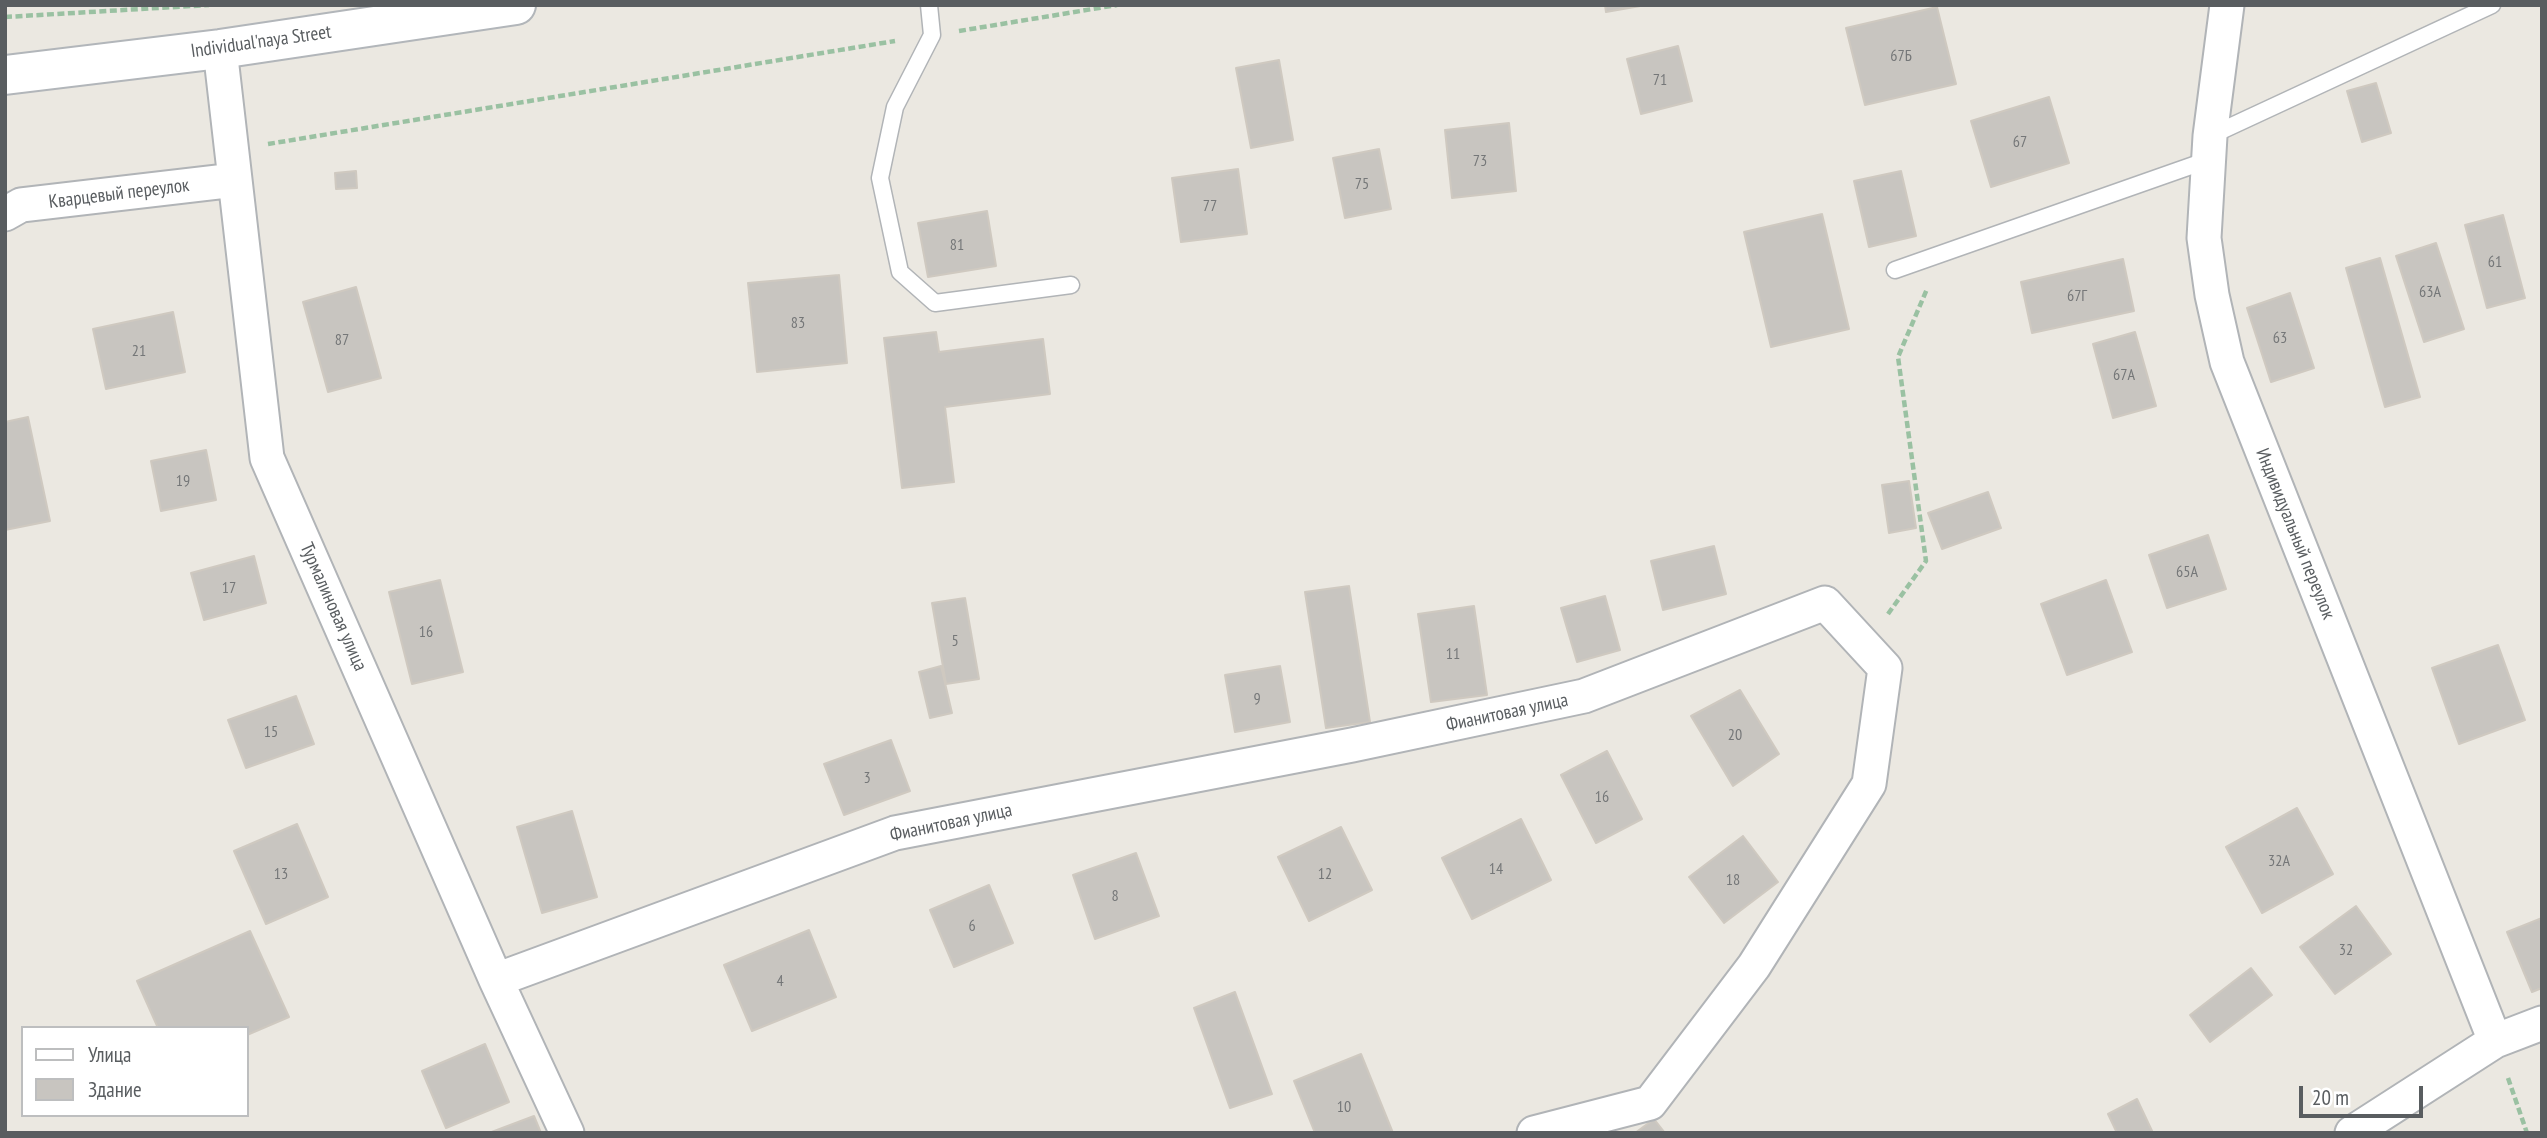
<!DOCTYPE html>
<meta charset="utf-8">
<style>
body{margin:0}
#map{position:relative;width:2547px;height:1138px;overflow:hidden;background:#ebe8e1;font-family:"PT Sans Narrow",sans-serif}
canvas{display:block}
.frame{position:absolute;inset:0;border:7px solid #595d60;pointer-events:none}
.legend{position:absolute;left:21px;top:1026px;width:228px;height:91px;box-sizing:border-box;background:#fff;border:2px solid #bdbebf;margin:0;padding:9px 12px;list-style:none;font-size:21px;color:#595d60}
.legend li{display:flex;align-items:center;gap:14px;height:35px}
.legend b{width:35px;border:2px solid #bdbebf}
.scale{position:absolute;left:2299px;top:1086px;width:124px;height:32px;box-sizing:border-box;border:4px solid #595d60;border-top:0;padding-left:9px;font-size:21px;line-height:24px;white-space:nowrap;color:#595d60;-webkit-text-stroke:5px #fff;paint-order:stroke}
</style>
<div id="map">
<canvas width="2547" height="1138"></canvas>
<div class="frame"></div>
<ul class="legend">
<li><b style="height:9px;background:#fff"></b>Улица</li>
<li><b style="height:19px;background:#c8c5c0"></b>Здание</li>
</ul>
<div class="scale">20 m</div>
</div>
<script>
const ctx = document.querySelector('canvas').getContext('2d');
ctx.lineJoin = 'round';
function fill(path, color) {
  ctx.fillStyle = color;
  ctx.fill(path, 'evenodd');
}
function shape(rows) {
  const path = new Path2D();
  for (const r of rows) {
    path.moveTo(r[0], r[1]);
    for (let i = 2; i < r.length; i += 2) path.lineTo(r[i], r[i + 1]);
  }
  return path;
}
function strokePath(path, color, width, dash) {
  ctx.strokeStyle = color;
  ctx.lineWidth = width;
  ctx.lineCap = dash ? 'butt' : 'round';
  ctx.setLineDash(dash || []);
  ctx.stroke(path);
}
function label(font, color, halo, rows, align = 'center') {
  ctx.font = font + ' "PT Sans Narrow",sans-serif';
  ctx.lineWidth = 7;
  ctx.setLineDash([]);
  ctx.textBaseline = 'middle';
  ctx.strokeStyle = halo;
  ctx.fillStyle = color;
  for (const [text, x, y, turn = 0] of rows) {
    ctx.save();
    ctx.translate(x, y);
    ctx.rotate((+turn || 0) * Math.PI / 180);
    ctx.textAlign = isNaN(turn) ? turn : align;
    if (halo) ctx.strokeText(text, 0, 0);
    ctx.fillText(text, 0, 0);
    ctx.restore();
  }
}
const building = shape([
 [1605,5,1646,5,1606,12,1605,5],
 [1937,7,1956,84,1865,105,1846,28,1937,7],
 [1678,46,1692,101,1641,114,1627,59,1678,46],
 [1279,60,1293,140,1251,148,1236,68,1279,60],
 [2376,83,2391,133,2362,142,2347,91,2376,83],
 [2049,97,2069,163,1991,187,1971,121,2049,97],
 [1509,123,1516,191,1452,198,1445,130,1509,123],
 [1379,149,1391,209,1345,218,1333,158,1379,149],
 [1238,169,1247,234,1181,242,1172,178,1238,169],
 [356,171,357,188,336,189,335,173,356,171],
 [1901,171,1916,236,1869,247,1854,181,1901,171],
 [987,211,996,266,928,277,918,223,987,211],
 [1822,214,1849,329,1771,347,1744,232,1822,214],
 [2503,215,2525,298,2487,308,2465,225,2503,215],
 [2436,243,2464,329,2424,342,2396,256,2436,243],
 [2380,258,2420,397,2385,407,2346,268,2380,258],
 [2123,259,2134,311,2032,333,2021,282,2123,259],
 [839,275,847,363,757,372,748,283,839,275],
 [356,287,381,378,328,392,303,302,356,287],
 [2290,293,2314,368,2271,382,2247,308,2290,293],
 [173,312,185,372,106,389,93,329,173,312],
 [936,332,939,352,1043,339,1050,394,945,407,954,482,902,488,884,338,936,332],
 [2135,332,2156,406,2113,418,2093,344,2135,332],
 [28,417,50,521,5,530,5,422,28,417],
 [206,450,216,500,161,511,151,461,206,450],
 [1909,481,1916,528,1889,533,1882,485,1909,481],
 [1988,492,2001,528,1942,549,1928,513,1988,492],
 [2208,535,2226,589,2167,608,2149,555,2208,535],
 [1714,546,1726,594,1663,610,1651,561,1714,546],
 [254,556,266,603,204,620,191,573,254,556],
 [440,580,463,672,412,684,389,592,440,580],
 [2106,580,2132,652,2067,675,2041,604,2106,580],
 [1349,586,1370,722,1326,728,1305,592,1349,586],
 [1605,596,1620,650,1577,662,1561,608,1605,596],
 [965,598,979,679,946,684,932,603,965,598],
 [1474,606,1487,695,1431,702,1418,614,1474,606],
 [2498,645,2525,720,2459,744,2432,668,2498,645],
 [941,666,952,713,930,718,919,672,941,666],
 [1280,666,1290,722,1235,732,1225,675,1280,666],
 [1740,690,1779,754,1733,786,1691,716,1740,690],
 [296,696,314,744,246,768,228,720,296,696],
 [891,740,910,791,844,815,824,764,891,740],
 [1607,751,1642,819,1596,843,1561,775,1607,751],
 [2297,808,2333,874,2262,913,2226,847,2297,808],
 [572,811,597,897,542,913,517,827,572,811],
 [1521,819,1551,880,1472,919,1442,858,1521,819],
 [297,824,328,897,266,924,234,851,297,824],
 [1341,827,1372,890,1309,921,1278,857,1341,827],
 [1743,836,1778,882,1724,923,1689,877,1743,836],
 [1136,853,1159,916,1095,939,1073,875,1136,853],
 [989,885,1013,943,954,967,930,910,989,885],
 [2356,906,2391,954,2335,994,2300,947,2356,906],
 [2542,918,2542,988,2532,992,2507,932,2542,918],
 [809,930,836,997,752,1031,724,965,809,930],
 [250,931,289,1017,247,1035,247,1028,158,1028,137,981,250,931],
 [2251,968,2272,995,2210,1042,2190,1015,2251,968],
 [1235,992,1272,1094,1230,1108,1194,1008,1235,992],
 [485,1044,509,1102,446,1128,422,1071,485,1044],
 [1361,1054,1393,1133,1315,1133,1294,1081,1361,1054],
 [2137,1099,2153,1133,2117,1133,2108,1114,2137,1099],
 [534,1116,541,1133,489,1133,534,1116],
 [1654,1119,1665,1133,1635,1133,1654,1119]
]);
const path = shape([
 [5,17,209,5],
 [959,31,1117,5],
 [268,144,895,41],
 [1888,614,1926,561,1898,357,1927,289],
 [2508,1078,2527,1133]
]);
const lane = shape([
 [929,5,932,35,895,107,880,178,900,272,935,303,1071,285],
 [2210,136,2492,5],
 [1895,270,2208,160]
]);
const street = shape([
 [2227,5,2210,136,2204,238,2212,295,2227,362,2495,1041],
 [220,49,267,458,496,980,567,1133],
 [5,214,21,205,235,180],
 [496,980,895,833,1352,745,1584,696,1825,603,1885,668,1869,784,1754,966,1650,1103,1534,1133],
 [2352,1133,2495,1041,2542,1023]
]);
const secondary = shape([
 [5,75,220,49,516,5]
]);
const numberNames = [
 ["67Б",1901,56],
 ["71",1660,80],
 ["67",2020,142],
 ["73",1480,161],
 ["75",1362,184],
 ["77",1210,206],
 ["81",957,245],
 ["61",2495,262],
 ["63А",2430,292],
 ["67Г",2077,296],
 ["83",798,323],
 ["63",2280,338],
 ["87",342,340],
 ["21",139,351],
 ["67А",2124,375],
 ["19",183,481],
 ["65А",2187,572],
 ["17",229,588],
 ["16",426,632],
 ["5",955,641],
 ["11",1453,654],
 ["9",1257,699],
 ["15",271,732],
 ["20",1735,735],
 ["3",867,778],
 ["16",1602,797],
 ["32А",2279,861],
 ["14",1496,869],
 ["13",281,874],
 ["12",1325,874],
 ["18",1733,880],
 ["8",1115,896],
 ["6",972,926],
 ["32",2346,950],
 ["4",780,981],
 ["10",1344,1107]
];
const streetNames = [
 ["Individual'naya Street",261,42,-8],
 ["Кварцевый переулок",119,194,-7],
 ["Индивидуальный переулок",2295,534,68],
 ["Турмалиновая улица",333,607,66],
 ["Фианитовая улица",1507,713,-12],
 ["Фианитовая улица",951,823,-12]
];
fill(building, '#c8c5c0');
strokePath(building, '#cfc9c0', 2);
strokePath(lane, '#b1b4b7', 19);
strokePath(street, '#b1b4b7', 37);
strokePath(secondary, '#b2b6ba', 42);
strokePath(path, '#9ac1a2', 4.5, [7, 3.5]);
strokePath(lane, '#fff', 16);
strokePath(street, '#fff', 33);
strokePath(secondary, '#fff', 38);
label('16px', '#757778', null, numberNames);
label('19px', '#595d60', '#fff', streetNames);
</script>
